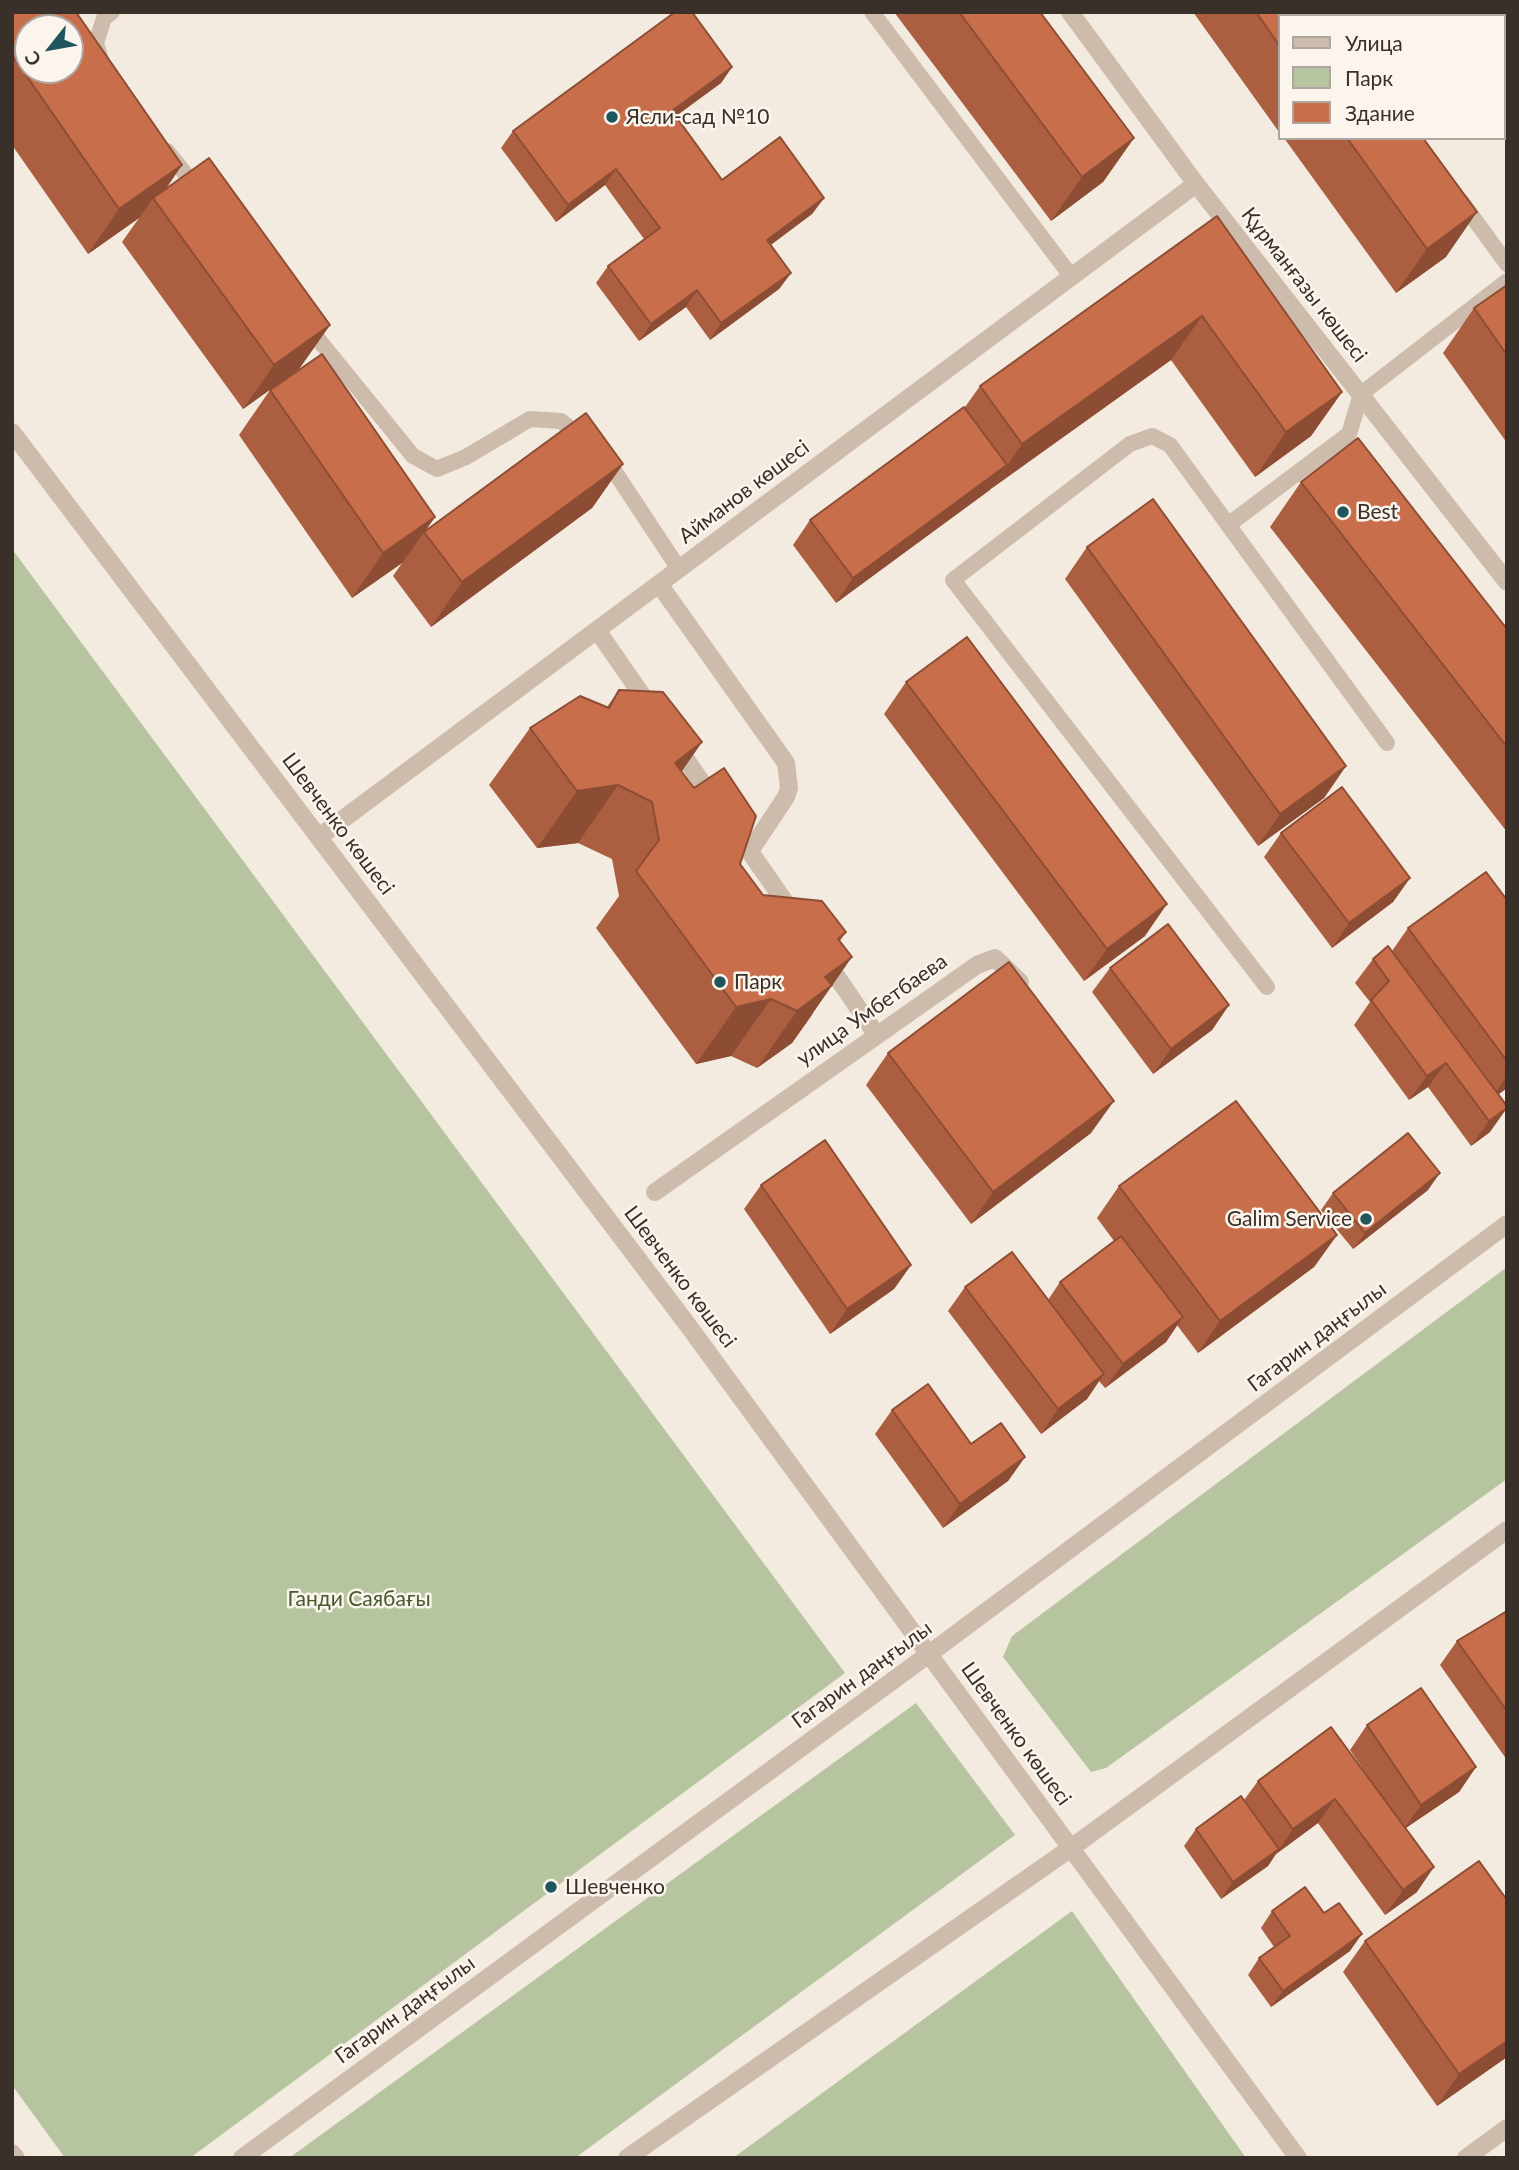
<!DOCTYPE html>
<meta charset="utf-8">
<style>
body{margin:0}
#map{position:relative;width:1519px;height:2170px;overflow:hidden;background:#f4ebe0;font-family:Lato,sans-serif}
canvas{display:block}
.frame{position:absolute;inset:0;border:14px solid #3a302a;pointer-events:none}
.legend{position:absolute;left:1278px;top:14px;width:228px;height:126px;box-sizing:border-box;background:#fbf5ed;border:2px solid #aea69f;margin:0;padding:9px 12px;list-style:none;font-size:21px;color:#3a302a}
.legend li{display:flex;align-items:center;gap:14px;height:35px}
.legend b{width:35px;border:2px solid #aea69f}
.north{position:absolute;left:14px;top:14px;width:70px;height:70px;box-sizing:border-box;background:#fbf5ed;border:2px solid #aea69f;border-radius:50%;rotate:239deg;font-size:19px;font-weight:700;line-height:28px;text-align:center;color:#3a302a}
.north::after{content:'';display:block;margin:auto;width:24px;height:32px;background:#1f565d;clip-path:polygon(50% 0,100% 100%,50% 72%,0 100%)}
</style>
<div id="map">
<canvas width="1519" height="2170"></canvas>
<div class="frame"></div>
<ul class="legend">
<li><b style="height:9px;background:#cdbcab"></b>Улица</li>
<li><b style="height:19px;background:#b6c49f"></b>Парк</li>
<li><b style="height:19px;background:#c86e4a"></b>Здание</li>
</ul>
<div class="north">С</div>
</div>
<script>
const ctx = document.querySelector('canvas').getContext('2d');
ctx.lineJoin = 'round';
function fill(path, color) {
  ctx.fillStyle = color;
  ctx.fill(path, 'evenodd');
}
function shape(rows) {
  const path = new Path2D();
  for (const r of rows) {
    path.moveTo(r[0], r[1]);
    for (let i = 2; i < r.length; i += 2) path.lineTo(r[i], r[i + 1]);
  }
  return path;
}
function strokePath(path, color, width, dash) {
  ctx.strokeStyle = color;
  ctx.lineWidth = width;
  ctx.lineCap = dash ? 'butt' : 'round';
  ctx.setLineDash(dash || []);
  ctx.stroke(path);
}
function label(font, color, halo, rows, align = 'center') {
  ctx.font = font + ' Lato,sans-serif';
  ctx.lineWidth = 5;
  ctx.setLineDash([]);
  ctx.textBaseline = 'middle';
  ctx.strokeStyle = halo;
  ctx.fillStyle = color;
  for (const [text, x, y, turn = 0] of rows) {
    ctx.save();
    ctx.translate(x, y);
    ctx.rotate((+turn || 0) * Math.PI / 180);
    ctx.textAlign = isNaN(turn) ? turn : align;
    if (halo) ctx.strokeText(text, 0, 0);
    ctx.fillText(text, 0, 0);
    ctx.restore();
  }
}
const green = shape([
 [12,549,845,1673,190,2158,65,2158,12,2085],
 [1507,1267,1507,1479,1106,1768,1091,1772,1003,1657,1012,1636],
 [916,1703,1015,1835,575,2158,289,2158],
 [1072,1911,1246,2158,733,2158]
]);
const service = shape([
 [872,12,1071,276],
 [1490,16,1493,12],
 [101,60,96,43,104,18,112,12],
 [1503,76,1507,81],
 [167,151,199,191],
 [1461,201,1507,264],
 [305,323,413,456,437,469,466,457,530,419,561,421,582,438],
 [605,457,679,569],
 [1228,525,1349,434,1361,394,1507,281],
 [1267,987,953,580,1130,444,1152,436,1170,445,1387,743]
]);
const minor = shape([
 [1070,12,1196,184,1507,582],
 [659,584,786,763,789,788,786,797,750,851],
 [597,630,653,711],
 [674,742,714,800],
 [732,826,794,915],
 [319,837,1196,184],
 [824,958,876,1034],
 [655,1192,977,965,995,958,1020,982],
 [1466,2158,1507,2128]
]);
const tertiary = shape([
 [12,432,687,1324,1298,2158],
 [12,2153,16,2158],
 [242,2158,929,1654,1507,1224],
 [627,2158,1071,1848,1507,1530]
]);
const wall = shape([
 [12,12,182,165,166,189,330,325,299,369,243,409,122,242,139,218,88,254,12,145],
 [894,12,1040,12,1134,138,1103,182,1051,221],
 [1193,12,1332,12,1279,16,1279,132],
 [732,67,721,83,675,116,722,180,824,198,812,214,770,245,791,273,779,289,710,340,686,307,639,341,596,283,608,266,644,239,605,185,556,222,501,148,513,131],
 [1284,138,1423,138,1446,257,1396,293],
 [1217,216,1342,392,1311,436,1255,477,1171,360,991,488,836,603,793,545,810,520,965,407,980,386],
 [1507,285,1507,443,1443,353,1474,308],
 [270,390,435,517,426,530,623,464,592,508,431,627,393,576,402,563,352,598,239,435],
 [1301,482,1507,629,1507,832,1270,527],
 [1087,547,1346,766,1324,798,1258,846,1065,579],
 [906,682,1145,936,1084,981,884,714],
 [619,690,702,742,681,772,740,864,763,895,846,932,840,941,812,1015,792,1043,757,1068,731,1056,696,1064,596,928,619,896,612,859,578,843,537,848,489,785,530,728,607,707],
 [1281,833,1410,878,1393,902,1332,948,1264,857],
 [1507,900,1507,1088,1498,1095,1490,1132,1471,1146,1428,1087,1409,1100,1354,1025,1370,1002,1355,983,1373,959,1392,951,1408,928],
 [1110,968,1229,1005,1212,1030,1153,1074,1092,992],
 [888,1053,1091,1133,971,1224,866,1085],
 [761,1185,911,1265,894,1289,830,1334,744,1209],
 [1119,1186,1337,1235,1314,1267,1198,1353,1177,1325,1166,1342,1105,1388,1099,1381,1087,1399,1041,1434,948,1311,965,1287,1048,1300,1060,1282,1114,1241,1097,1218],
 [1428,1190,1353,1249,1321,1210,1333,1193],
 [892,1410,971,1444,1025,1457,1008,1481,943,1528,875,1434],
 [1507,1611,1507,1760,1440,1665,1457,1641],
 [1367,1725,1476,1767,1459,1792,1406,1828,1417,1892,1385,1915,1318,1823,1276,1854,1268,1866,1221,1899,1184,1846,1196,1829,1244,1800,1258,1781,1371,1781,1350,1750],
 [1272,1911,1350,1951,1271,2007,1248,1975,1259,1958,1274,1947,1261,1928],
 [1365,1941,1507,2057,1437,2106,1343,1972]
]);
const shadedWall = shape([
 [732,67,721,83,660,128,672,111],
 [1134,138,1103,182,1051,221,1082,177],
 [182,165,156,202,153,198,139,218,88,254,119,209],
 [616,169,605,185,556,222,568,205],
 [824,198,812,214,755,257,767,240],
 [1477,212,1446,257,1396,293,1427,249],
 [791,273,779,289,710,340,721,323],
 [697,290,686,307,639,341,651,324],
 [1202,316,1171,360,991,489,1022,444],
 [330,325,299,369,243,409,274,365],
 [1342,392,1311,436,1255,477,1286,432],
 [623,464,592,508,431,627,462,582],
 [1007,465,990,490,836,603,853,578],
 [435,517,402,563,352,598,383,553],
 [702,742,662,800,675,763],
 [1346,766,1324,798,1258,846,1280,814],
 [618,785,578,843,537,848,577,791],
 [1410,878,1393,902,1332,948,1349,923],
 [1167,904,1145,936,1084,981,1107,949],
 [852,957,792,1043,757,1068,797,1011,825,977],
 [771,999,731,1056,696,1064,736,1007],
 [1229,1005,1212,1030,1153,1074,1171,1049],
 [1446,1063,1428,1087,1409,1100,1427,1076],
 [1507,1076,1507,1088,1490,1100],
 [1114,1101,1091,1133,971,1224,993,1192],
 [1507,1108,1490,1132,1471,1146,1489,1121],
 [1440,1173,1428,1190,1353,1249,1365,1233],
 [1337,1235,1314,1267,1198,1353,1220,1321],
 [911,1265,894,1289,830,1334,847,1309],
 [1183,1317,1166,1342,1105,1388,1123,1364],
 [1104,1374,1087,1399,1041,1434,1058,1409],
 [1025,1457,1008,1481,943,1528,960,1504],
 [1476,1767,1459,1792,1404,1829,1421,1805],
 [1335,1799,1318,1823,1276,1854,1293,1829],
 [1279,1849,1268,1866,1221,1899,1233,1882],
 [1434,1867,1417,1892,1385,1915,1403,1890],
 [1362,1934,1350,1951,1271,2007,1283,1991],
 [1507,2041,1507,2057,1437,2106,1459,2074]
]);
const building = shape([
 [12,12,76,12,182,165,119,209,12,55,12,12],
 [28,28,70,28,70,70,28,70,28,28],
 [675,12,692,12,732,67,672,111,722,180,780,137,824,198,767,240,791,273,721,323,697,290,651,324,608,266,660,228,616,169,568,205,513,131,675,12],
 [959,12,1040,12,1134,138,1082,177,959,12],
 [1256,12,1332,12,1335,16,1279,16,1279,45,1256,12],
 [1347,138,1423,138,1477,212,1427,249,1347,138],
 [209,158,330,325,274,365,153,198,209,158],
 [1217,216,1342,392,1286,432,1202,316,1022,444,980,386,1217,216],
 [1507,285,1507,355,1474,308,1507,285],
 [322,354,435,517,383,553,270,390,322,354],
 [964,407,1007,465,853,578,810,520,964,407],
 [586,413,623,464,462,582,424,532,586,413],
 [1358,438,1507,629,1507,747,1301,482,1358,438],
 [1153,499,1346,766,1280,814,1087,547,1153,499],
 [967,637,1167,904,1107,949,906,682,967,637],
 [619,690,663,692,702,742,675,763,694,788,724,768,756,816,740,864,763,895,822,901,846,932,838,939,852,957,825,977,832,985,797,1011,771,999,736,1007,636,871,659,840,652,802,618,785,577,791,530,728,580,696,609,708,619,690],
 [1342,787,1410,878,1349,923,1281,833,1342,787],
 [1486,872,1507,900,1507,1061,1408,928,1486,872],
 [1168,924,1229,1005,1171,1049,1110,968,1168,924],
 [1388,946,1507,1106,1507,1108,1489,1121,1446,1063,1427,1076,1371,1000,1389,981,1373,959,1388,946],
 [1009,962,1114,1101,993,1192,888,1053,1009,962],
 [1236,1101,1337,1235,1220,1321,1119,1186,1236,1101],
 [1408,1133,1440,1173,1365,1233,1333,1193,1408,1133],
 [825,1140,911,1265,847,1309,761,1185,825,1140],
 [1121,1236,1183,1317,1123,1364,1060,1282,1121,1236],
 [1012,1252,1104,1374,1058,1409,965,1287,1012,1252],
 [928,1384,971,1444,1001,1423,1025,1457,960,1504,892,1410,928,1384],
 [1507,1611,1507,1711,1457,1641,1507,1611],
 [1421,1688,1476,1767,1421,1805,1367,1725,1421,1688],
 [1331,1727,1434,1867,1403,1890,1335,1799,1293,1829,1258,1781,1331,1727],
 [1241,1796,1279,1849,1233,1882,1196,1829,1241,1796],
 [1479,1861,1507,1900,1507,2041,1459,2074,1365,1941,1479,1861],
 [1305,1887,1324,1913,1339,1903,1362,1934,1283,1991,1259,1958,1290,1936,1272,1911,1305,1887]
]);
const markers = [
 [612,117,7,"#1f565d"],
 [1343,512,7,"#1f565d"],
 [720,982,7,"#1f565d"],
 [1366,1219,7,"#1f565d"],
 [551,1887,7,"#1f565d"]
];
const poiNames = [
 ["Ясли-сад №10",626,117],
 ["Best",1357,512],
 ["Парк",734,982],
 ["Galim Service",1352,1219,"right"],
 ["Шевченко",565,1887]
];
const streetNames = [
 ["Құрманғазы көшесі",1304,285,52],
 ["Айманов көшесі",744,492,-37],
 ["Шевченко көшесі",338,824,53],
 ["улица Умбетбаева",872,1010,-35],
 ["Шевченко көшесі",680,1277,53],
 ["Гагарин даңғылы",1317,1337,-37],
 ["Гагарин даңғылы",862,1675,-36],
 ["Шевченко көшесі",1016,1734,54],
 ["Гагарин даңғылы",405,2010,-36]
];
const parkNames = [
 ["Ганди Саябағы",359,1599]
];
fill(green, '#b6c49f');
strokePath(service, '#cdbcab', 16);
strokePath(minor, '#cdbcab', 18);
strokePath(tertiary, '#cdbcab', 18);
fill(wall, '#ac5f40');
fill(shadedWall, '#8c4d34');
fill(building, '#c86e4a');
strokePath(building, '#8c4d34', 2);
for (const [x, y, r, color] of markers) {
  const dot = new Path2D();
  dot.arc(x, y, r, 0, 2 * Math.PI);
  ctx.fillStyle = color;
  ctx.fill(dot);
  strokePath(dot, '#fbf5ed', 2.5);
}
label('21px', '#3a302a', '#fbf5ed', poiNames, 'left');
label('21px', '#3a302a', '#fbf5ed', streetNames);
label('21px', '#47592d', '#fbf5ed', parkNames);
</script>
